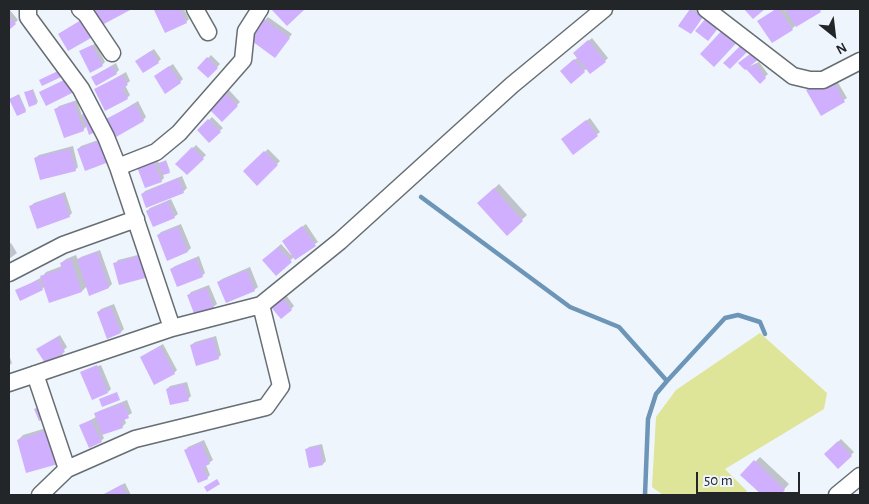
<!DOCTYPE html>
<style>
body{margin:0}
#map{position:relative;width:869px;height:504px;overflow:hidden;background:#eef5fc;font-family:"Alegreya Sans",sans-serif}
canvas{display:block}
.frame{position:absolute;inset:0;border:10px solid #232628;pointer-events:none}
.north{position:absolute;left:809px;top:10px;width:50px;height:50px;-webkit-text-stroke:4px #eef5fc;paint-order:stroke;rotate:151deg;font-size:14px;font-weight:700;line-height:20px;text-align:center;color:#232628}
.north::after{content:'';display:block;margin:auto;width:18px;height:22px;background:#232628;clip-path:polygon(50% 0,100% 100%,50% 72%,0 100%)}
.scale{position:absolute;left:696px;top:472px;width:104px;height:22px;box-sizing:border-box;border:2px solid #232628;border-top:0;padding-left:6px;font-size:15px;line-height:18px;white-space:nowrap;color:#232628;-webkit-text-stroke:4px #eef5fc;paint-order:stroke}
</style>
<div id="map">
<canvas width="869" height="504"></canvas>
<div class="frame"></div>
<div class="north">N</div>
<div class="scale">50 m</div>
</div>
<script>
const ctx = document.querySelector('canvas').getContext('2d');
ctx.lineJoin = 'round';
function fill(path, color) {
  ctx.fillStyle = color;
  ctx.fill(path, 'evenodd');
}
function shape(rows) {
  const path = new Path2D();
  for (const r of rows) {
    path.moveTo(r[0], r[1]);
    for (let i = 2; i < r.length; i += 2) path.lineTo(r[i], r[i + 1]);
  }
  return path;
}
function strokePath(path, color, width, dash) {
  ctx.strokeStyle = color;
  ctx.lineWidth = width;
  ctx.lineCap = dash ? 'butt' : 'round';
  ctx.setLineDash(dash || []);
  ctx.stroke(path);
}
const green = shape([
 [760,333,827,393,824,409,725,469,747,491,743,495,663,495,652,487,656,417,676,390]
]);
const shadow = shape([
 [9,9,18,20,9,28],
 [157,9,184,9,189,19,186,22,156,10],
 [691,9,699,9,705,13,694,30,679,25],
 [776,9,784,9,786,11,788,10,787,9,823,9,796,25,792,29,759,21],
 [268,17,292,34,277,53,265,20],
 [592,38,608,58,605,61,587,68,584,71,565,68,578,57,577,50],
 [96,43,105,62,102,65,81,52],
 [154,49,161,59,158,62,140,58],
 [211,55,220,64,208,77,199,68],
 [759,62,768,74,760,82,740,63,750,66],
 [116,63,119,70,116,73,92,77],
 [173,64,183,79,180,82,158,74],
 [126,72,130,81,125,85,130,95,127,98,95,90],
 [833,74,847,98,822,114],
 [33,89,38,102,36,103,27,92],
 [229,90,240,102,222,120,210,108],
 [19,94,26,110,25,111,11,99],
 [77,100,82,116,84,114,87,126,83,130,56,109,59,106],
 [138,101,146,117,143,120,108,119],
 [212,117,223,128,209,141,199,130],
 [590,118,600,132,574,153,566,136],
 [104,138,112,157,78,149,81,146],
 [196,145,206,155,187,174,177,164],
 [73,146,78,167,75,170,35,158,39,155],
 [268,149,280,161,257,184,245,171],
 [157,159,159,164,166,160,170,171,163,174,164,178,161,181,142,164],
 [182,176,187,188,183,192,147,206,142,194,145,191],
 [499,184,527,215,507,234,484,198],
 [65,192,72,213,69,216,31,206,34,203],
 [171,199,178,214,174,217,153,225,147,211,150,208],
 [181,224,191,248,188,251,168,259,158,235,161,232],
 [306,224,318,242,294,257,276,274,264,260,281,244,291,255,292,254,283,241],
 [11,243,17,253,9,259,9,244],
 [100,250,112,284,109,287,87,286,82,291,45,286,42,289,17,291,42,277,46,272,62,266,61,263,66,259,76,255,78,260,81,257],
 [146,253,151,273,115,264,118,260],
 [199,256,205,273,202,276,171,269,175,266],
 [250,267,258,287,254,290,218,282,222,279],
 [209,285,217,304,213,307,188,296,191,292],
 [286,295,294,306,291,309,272,306],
 [114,304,124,329,121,332,108,337,98,312,101,309],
 [60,335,67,347,62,352,63,355,60,358,38,349],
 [216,336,221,355,218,358,191,345,195,342],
 [163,344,177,370,174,373,141,357],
 [9,355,12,363,9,366],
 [101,365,111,389,108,392,82,372],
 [187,382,191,396,188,399,167,389,170,386],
 [127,400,132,413,124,418,126,423,122,427,102,434,104,438,101,441,80,426,96,417,95,414,99,411],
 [53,426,62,458,18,440,23,435],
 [841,439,854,452,838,467,826,454],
 [204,440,213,460,206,465,210,475,207,478,185,451,188,447],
 [322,444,326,461,323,464,309,467,306,450,309,447],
 [760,457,789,484,779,495,764,495,742,475],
 [125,483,131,495,102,495]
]);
const stream = shape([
 [421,197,570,307,619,327,667,381,656,394,648,419,645,495],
 [667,381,725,318,738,315,760,322,765,334]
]);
const building = shape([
 [93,9,132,9,102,25],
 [156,9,180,9,187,23,165,33,154,10],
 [273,9,305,9,287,26,272,10],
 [690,9,703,17,691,34,678,26],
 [744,9,765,9,753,19],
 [776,9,779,9,793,30,772,43,757,21],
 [785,9,819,9,821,12,796,27],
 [9,16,16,24,9,30],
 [707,17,719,27,708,41,695,31],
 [264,19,290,38,275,58,249,39],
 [81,20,91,38,68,51,58,34],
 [727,25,741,38,714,67,700,54],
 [747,39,753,46,730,69,723,63],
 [588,40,606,62,590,74,573,53],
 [92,45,103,66,90,73,79,51],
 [758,48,764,55,745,70,738,63],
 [151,51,159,63,143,73,135,61],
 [207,57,218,68,208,78,197,68],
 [574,59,585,72,571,84,560,71],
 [756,64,766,78,760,84,746,69],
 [112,66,117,74,96,86,91,77],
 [169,66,181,83,165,94,154,76],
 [58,71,61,77,42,86,39,80],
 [122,75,128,85,122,88,128,99,105,111,94,89],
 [830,76,845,102,821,116,806,90],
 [66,79,72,93,46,106,39,92],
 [32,90,37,104,29,107,24,92],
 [225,92,238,106,222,122,208,108],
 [18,95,26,112,17,116,9,99],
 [74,102,84,131,64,138,54,109],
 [135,104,144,121,116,137,106,119],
 [88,112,95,132,89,135,82,114],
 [208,119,221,132,209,143,197,130],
 [586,120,598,136,573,155,561,139],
 [101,140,109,162,85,171,77,149],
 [192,147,204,159,187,175,175,164],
 [70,149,76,171,40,180,34,158],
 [264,151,278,165,257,186,243,171],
 [154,161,162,182,145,188,137,167],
 [165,161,170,173,163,175,158,163],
 [178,178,184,193,146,208,141,194],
 [494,188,523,221,507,236,477,203],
 [62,194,70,217,37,229,29,206],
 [168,201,175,218,153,227,146,211],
 [302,226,316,246,295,260,282,241],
 [178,227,188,252,167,261,157,235],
 [278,247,292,262,276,276,262,260],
 [97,252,109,288,89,296,77,259],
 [143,255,149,277,119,285,113,263],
 [196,258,203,277,177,287,170,269],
 [71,259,82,292,49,303,40,276,62,269,60,263],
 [247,270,255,291,226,303,217,282],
 [38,280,43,290,20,301,15,290],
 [206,288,214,308,195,316,187,295],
 [282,297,292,310,281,319,270,306],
 [111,307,121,333,107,339,97,312],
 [57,337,65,352,59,355,61,359,55,362,53,359,45,363,36,349],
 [213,338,219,359,196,366,190,345],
 [160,346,175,374,154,385,140,357],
 [97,365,108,393,92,400,80,372],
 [184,384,189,401,170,405,166,389],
 [117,392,120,400,102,407,99,399],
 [124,403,129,418,121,421,123,428,102,435,94,413],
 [41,406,46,418,39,421,34,409],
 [91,420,102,442,89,448,79,425],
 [48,430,58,464,26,473,17,440],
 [838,441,852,456,838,469,824,454],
 [201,443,210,464,203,467,208,479,198,483,184,450],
 [320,446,323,465,309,468,305,449],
 [754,460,785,490,780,495,762,495,740,475],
 [217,479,220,484,207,492,204,487],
 [121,485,127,495,103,495]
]);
const minor = shape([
 [28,9,28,17,81,89,106,137,118,167,172,328],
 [80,9,86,14,112,53],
 [195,9,208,32],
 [706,9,793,76,810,80,823,80,860,61],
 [118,167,156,152,179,133,243,60,246,31,260,9],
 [9,273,63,245,136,219],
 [35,374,67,469],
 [9,383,172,328,261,305,340,241,512,85,604,9],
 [40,495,67,469,135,439,266,407,281,386,261,305],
 [837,495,860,476]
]);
fill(green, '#dee598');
fill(shadow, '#0003');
strokePath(stream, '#6c95b7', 4.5);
fill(building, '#cfaffe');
strokePath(minor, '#676e73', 19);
strokePath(minor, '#fff', 16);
</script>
